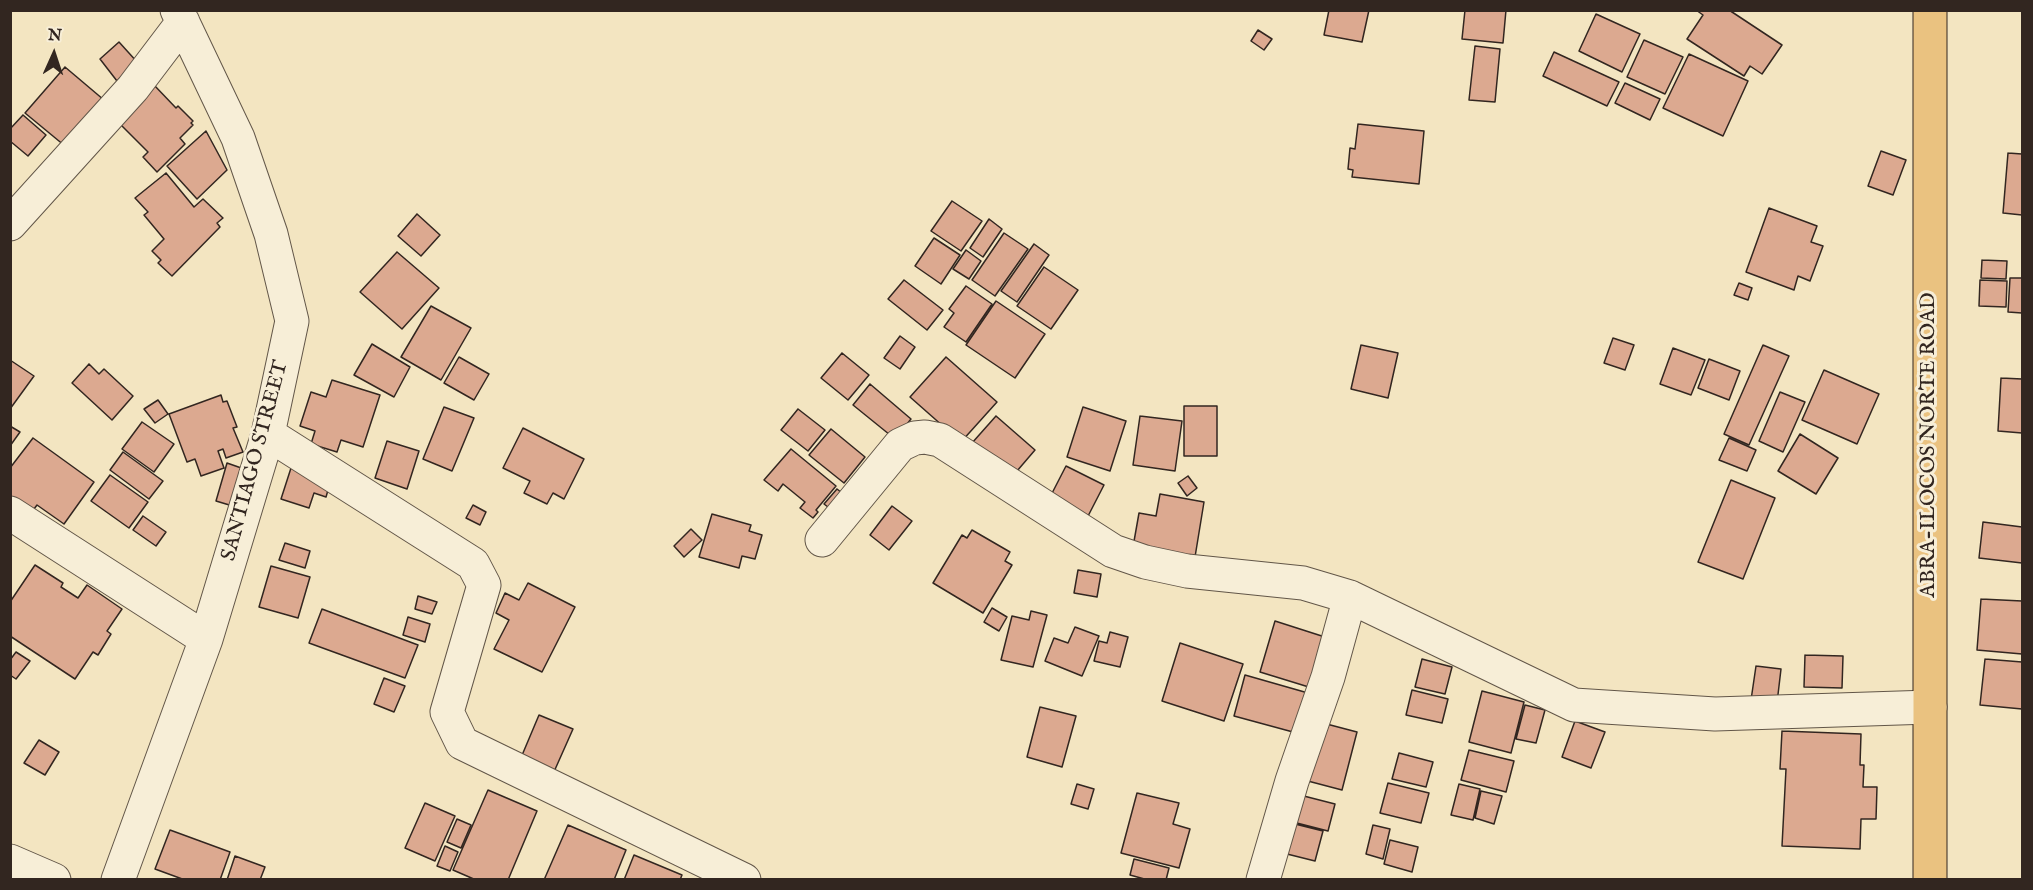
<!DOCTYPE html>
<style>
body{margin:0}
#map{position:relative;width:2033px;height:890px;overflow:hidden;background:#f3e5c1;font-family:"IM FELL English",serif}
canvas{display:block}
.frame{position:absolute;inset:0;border:12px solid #322620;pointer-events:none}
.north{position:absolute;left:24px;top:24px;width:60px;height:60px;-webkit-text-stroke:4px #f7eed7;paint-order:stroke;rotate:3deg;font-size:16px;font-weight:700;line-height:24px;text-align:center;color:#322620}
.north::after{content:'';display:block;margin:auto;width:21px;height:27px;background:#322620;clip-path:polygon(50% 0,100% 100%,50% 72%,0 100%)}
</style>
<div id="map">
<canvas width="2033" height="890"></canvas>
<div class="frame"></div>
<div class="north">N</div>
</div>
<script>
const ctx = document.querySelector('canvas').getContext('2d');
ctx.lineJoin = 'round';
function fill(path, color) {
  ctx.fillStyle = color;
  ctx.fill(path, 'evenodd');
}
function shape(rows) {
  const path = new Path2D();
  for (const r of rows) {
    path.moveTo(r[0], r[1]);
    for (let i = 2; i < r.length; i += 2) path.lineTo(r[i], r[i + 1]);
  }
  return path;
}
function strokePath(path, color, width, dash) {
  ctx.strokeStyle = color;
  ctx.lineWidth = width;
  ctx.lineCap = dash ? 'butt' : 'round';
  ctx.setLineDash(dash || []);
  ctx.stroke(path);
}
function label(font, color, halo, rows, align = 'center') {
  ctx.font = font + ' "IM FELL English",serif';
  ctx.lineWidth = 6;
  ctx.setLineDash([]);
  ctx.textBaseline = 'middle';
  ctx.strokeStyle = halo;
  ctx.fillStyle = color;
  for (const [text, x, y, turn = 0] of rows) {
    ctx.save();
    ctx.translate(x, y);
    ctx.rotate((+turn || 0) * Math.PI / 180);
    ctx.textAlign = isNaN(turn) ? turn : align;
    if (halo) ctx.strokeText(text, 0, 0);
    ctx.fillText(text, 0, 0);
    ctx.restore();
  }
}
const building = shape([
 [1329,10,1369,10,1362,42,1324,35,1329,10],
 [1465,10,1506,10,1503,43,1462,39,1465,10],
 [1729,10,1782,45,1762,74,1750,66,1744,76,1687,39,1703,15,1696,10,1729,10],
 [1596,14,1640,34,1622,72,1579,51,1596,14],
 [1258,30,1272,39,1264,50,1251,41,1258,30],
 [1644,40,1683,57,1665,94,1627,77,1644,40],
 [119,42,138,63,117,81,100,59,119,42],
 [1475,46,1500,49,1495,102,1469,100,1475,46],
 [1554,52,1619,82,1607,106,1543,76,1554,52],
 [1689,54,1748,81,1723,136,1663,108,1689,54],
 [65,67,104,100,65,146,25,113,65,67],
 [1625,83,1660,99,1650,120,1615,103,1625,83],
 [154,85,176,108,178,106,193,121,191,123,193,125,180,138,185,144,157,172,143,157,148,152,117,121,154,85],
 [23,115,46,135,28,156,10,141,10,129,23,115],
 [1358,124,1424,131,1419,184,1352,177,1353,170,1348,169,1350,148,1355,149,1358,124],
 [206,131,227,170,197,199,167,166,206,131],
 [1881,151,1906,160,1893,195,1868,186,1881,151],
 [2008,153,2022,154,2022,215,2003,213,2008,153],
 [166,173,194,207,203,199,223,218,217,223,220,227,172,276,158,263,161,260,152,251,164,239,144,215,148,212,135,198,166,173],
 [952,201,982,221,961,251,931,231,952,201],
 [1769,208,1817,226,1811,242,1823,246,1810,281,1798,276,1794,290,1746,272,1769,208],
 [417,214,440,235,421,256,398,236,417,214],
 [989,219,1002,229,983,257,970,248,989,219],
 [1004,233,1028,249,995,296,972,280,1004,233],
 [934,238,960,255,941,284,915,266,934,238],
 [1034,244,1049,255,1017,302,1001,291,1034,244],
 [966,250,981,261,969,279,953,269,966,250],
 [397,252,439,288,402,329,360,292,397,252],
 [1982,260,2007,261,2006,279,1981,278,1982,260],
 [1044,267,1078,290,1051,329,1017,306,1044,267],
 [2010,278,2022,278,2022,313,2008,312,2010,278],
 [904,280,943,310,927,330,888,299,904,280],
 [1980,280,2007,281,2006,307,1979,306,1980,280],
 [1739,283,1752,288,1748,300,1734,295,1739,283],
 [966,286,992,304,966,342,944,327,954,313,949,309,966,286],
 [996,301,1045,334,1015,378,966,345,996,301],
 [431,306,471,328,441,380,401,357,431,306],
 [900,336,915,347,900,369,884,358,900,336],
 [1613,338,1634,345,1625,370,1604,363,1613,338],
 [372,344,410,367,394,397,354,375,372,344],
 [1361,345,1398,353,1388,398,1351,389,1361,345],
 [1763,345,1789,356,1749,445,1724,434,1763,345],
 [1673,348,1705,360,1691,395,1660,384,1673,348],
 [842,353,869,375,848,400,821,378,842,353],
 [459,357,489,374,474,400,444,383,459,357],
 [946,357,997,402,961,442,910,397,946,357],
 [1709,359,1740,371,1729,400,1698,388,1709,359],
 [10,360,34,376,10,409,10,360],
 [89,364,99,374,104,369,133,396,112,420,72,383,89,364],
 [1824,370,1879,394,1857,444,1802,420,1824,370],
 [2001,378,2022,379,2022,433,1998,431,2001,378],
 [332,380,380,395,363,447,341,440,337,452,311,444,315,431,300,426,311,392,326,397,332,380],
 [870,384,911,419,895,439,853,405,870,384],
 [1780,392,1805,402,1783,452,1759,441,1780,392],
 [221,395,223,402,227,401,237,427,233,428,243,452,226,458,223,449,218,451,224,468,201,476,195,459,187,462,169,414,221,395],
 [158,400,168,414,155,423,144,409,158,400],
 [1184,406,1217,406,1217,456,1184,456,1184,406],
 [444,407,474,418,452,471,423,459,444,407],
 [1083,407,1126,421,1110,471,1067,457,1083,407],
 [798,409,825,430,808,451,781,430,798,409],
 [996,416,1035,450,1011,478,972,443,996,416],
 [1140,416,1182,421,1175,471,1133,465,1140,416],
 [142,422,174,444,154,472,122,449,142,422],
 [10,426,20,432,10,446,10,426],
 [523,428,584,459,564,499,553,493,547,504,524,493,530,481,503,468,523,428],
 [831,429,865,457,844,483,809,455,831,429],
 [1800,434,1838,458,1816,494,1778,471,1800,434],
 [33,438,94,482,64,524,37,505,28,517,10,504,10,468,33,438],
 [1729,438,1756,450,1747,471,1719,460,1729,438],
 [387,441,419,451,407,489,375,478,387,441],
 [791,449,836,486,816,510,818,512,813,518,800,508,805,502,783,484,778,491,764,480,791,449],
 [123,452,163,481,149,499,110,470,123,452],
 [227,463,247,470,236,507,216,501,227,463],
 [1066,466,1104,485,1086,520,1048,501,1066,466],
 [291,468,331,480,326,497,314,493,309,508,281,499,291,468],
 [110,475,148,502,129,528,91,501,110,475],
 [1188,476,1197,488,1187,496,1178,483,1188,476],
 [1731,480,1775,498,1743,579,1698,562,1731,480],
 [837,489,852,501,840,516,824,504,837,489],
 [1160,494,1204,502,1195,557,1133,547,1139,513,1156,516,1160,494],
 [473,505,486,512,480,525,466,518,473,505],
 [892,506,912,521,889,550,870,535,892,506],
 [712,514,751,525,749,531,762,535,755,559,742,556,739,568,699,557,712,514],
 [143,516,166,532,156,546,133,530,143,516],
 [1983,522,2022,527,2022,563,1979,558,1983,522],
 [691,529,702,540,684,557,674,546,691,529],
 [972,530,1010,552,1005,561,1012,565,983,613,933,583,962,535,967,538,972,530],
 [285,543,310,551,305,568,279,560,285,543],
 [35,565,63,583,61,587,78,598,87,585,122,609,107,631,111,634,98,655,93,652,75,679,10,636,10,602,35,565],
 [271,566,310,577,298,618,259,607,271,566],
 [1078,570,1101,574,1097,597,1074,593,1078,570],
 [528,583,575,607,542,672,494,649,509,620,496,613,505,593,519,600,528,583],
 [418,596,437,602,432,614,415,609,418,596],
 [1981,599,2022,601,2022,654,1977,650,1981,599],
 [992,608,1007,617,999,631,984,622,992,608],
 [322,609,418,645,405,678,309,643,322,609],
 [1031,611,1047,615,1033,667,1001,660,1012,616,1029,620,1031,611],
 [408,617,430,624,425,642,403,635,408,617],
 [1275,621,1328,638,1312,688,1260,672,1275,621],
 [1075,627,1099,636,1082,676,1045,661,1054,638,1068,643,1075,627],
 [1110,632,1128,637,1120,667,1094,661,1099,641,1107,643,1110,632],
 [1180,643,1243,664,1224,721,1162,701,1180,643],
 [16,652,30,661,16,679,10,675,10,660,16,652],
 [1805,655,1843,656,1842,688,1804,687,1805,655],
 [1422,659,1452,667,1445,694,1415,687,1422,659],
 [1985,659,2022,662,2022,709,1980,705,1985,659],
 [1756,666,1781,669,1777,703,1751,700,1756,666],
 [1245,675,1315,695,1304,735,1234,716,1245,675],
 [384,678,405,686,394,712,374,704,384,678],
 [1412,690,1448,699,1442,723,1406,715,1412,690],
 [1482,691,1524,702,1511,753,1469,742,1482,691],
 [1525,705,1545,710,1536,743,1516,739,1525,705],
 [1040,707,1076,716,1062,767,1027,757,1040,707],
 [539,715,573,729,553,774,520,760,539,715],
 [1575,721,1605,732,1591,768,1562,757,1575,721],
 [1319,722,1357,732,1342,790,1304,780,1319,722],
 [1782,731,1861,734,1860,765,1864,765,1863,787,1877,787,1876,819,1861,819,1860,849,1782,846,1786,769,1780,769,1782,731],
 [39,740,59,752,45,775,24,763,39,740],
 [1469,750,1514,761,1506,792,1461,780,1469,750],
 [1399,753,1433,762,1426,787,1392,779,1399,753],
 [1388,783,1429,793,1421,823,1380,813,1388,783],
 [1077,784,1094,789,1088,809,1071,804,1077,784],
 [1459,784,1480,789,1473,820,1451,815,1459,784],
 [488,790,537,811,508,880,476,880,453,870,488,790],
 [1481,791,1502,796,1494,824,1475,818,1481,791],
 [1137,793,1179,803,1173,824,1190,829,1179,868,1121,853,1137,793],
 [1296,794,1335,804,1328,831,1289,821,1296,794],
 [425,803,455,816,435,861,405,848,425,803],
 [457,819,471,825,461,848,447,842,457,819],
 [1291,823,1323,831,1315,861,1283,853,1291,823],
 [568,825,626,850,614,880,544,880,568,825],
 [1373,825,1390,829,1383,859,1366,854,1373,825],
 [170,830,230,852,220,880,185,880,155,869,170,830],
 [1390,840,1418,847,1412,872,1384,864,1390,840],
 [445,846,458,852,450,871,437,866,445,846],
 [634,855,682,875,680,880,624,880,634,855],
 [235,856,265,867,260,880,227,880,235,856],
 [1134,859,1169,868,1166,880,1148,880,1130,875,1134,859]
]);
const minor = shape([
 [10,224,133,88,183,22],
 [268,434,473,564,484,585,447,712,462,743,744,880],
 [10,513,206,639],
 [822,540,900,445,915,438,925,437,940,440,1113,551,1145,562,1187,571,1303,583,1350,597,1574,705,1715,714,1930,707],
 [10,861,54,880],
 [118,880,206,639,268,434,292,321,271,234,238,138,177,10],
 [1263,880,1292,781,1328,677,1350,597]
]);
const major = shape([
 [1930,880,1930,10]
]);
const streetNames = [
 ["ABRA-ILOCOS NORTE ROAD",1930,445,-90],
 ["SANTIAGO STREET",256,461,-75]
];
fill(building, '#dca990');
strokePath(building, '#322620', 1.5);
strokePath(minor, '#625648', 35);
strokePath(major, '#322620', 35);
strokePath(minor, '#f7eed7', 33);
strokePath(major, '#eac280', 33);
label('21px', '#322620', '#f7eed7', streetNames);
</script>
